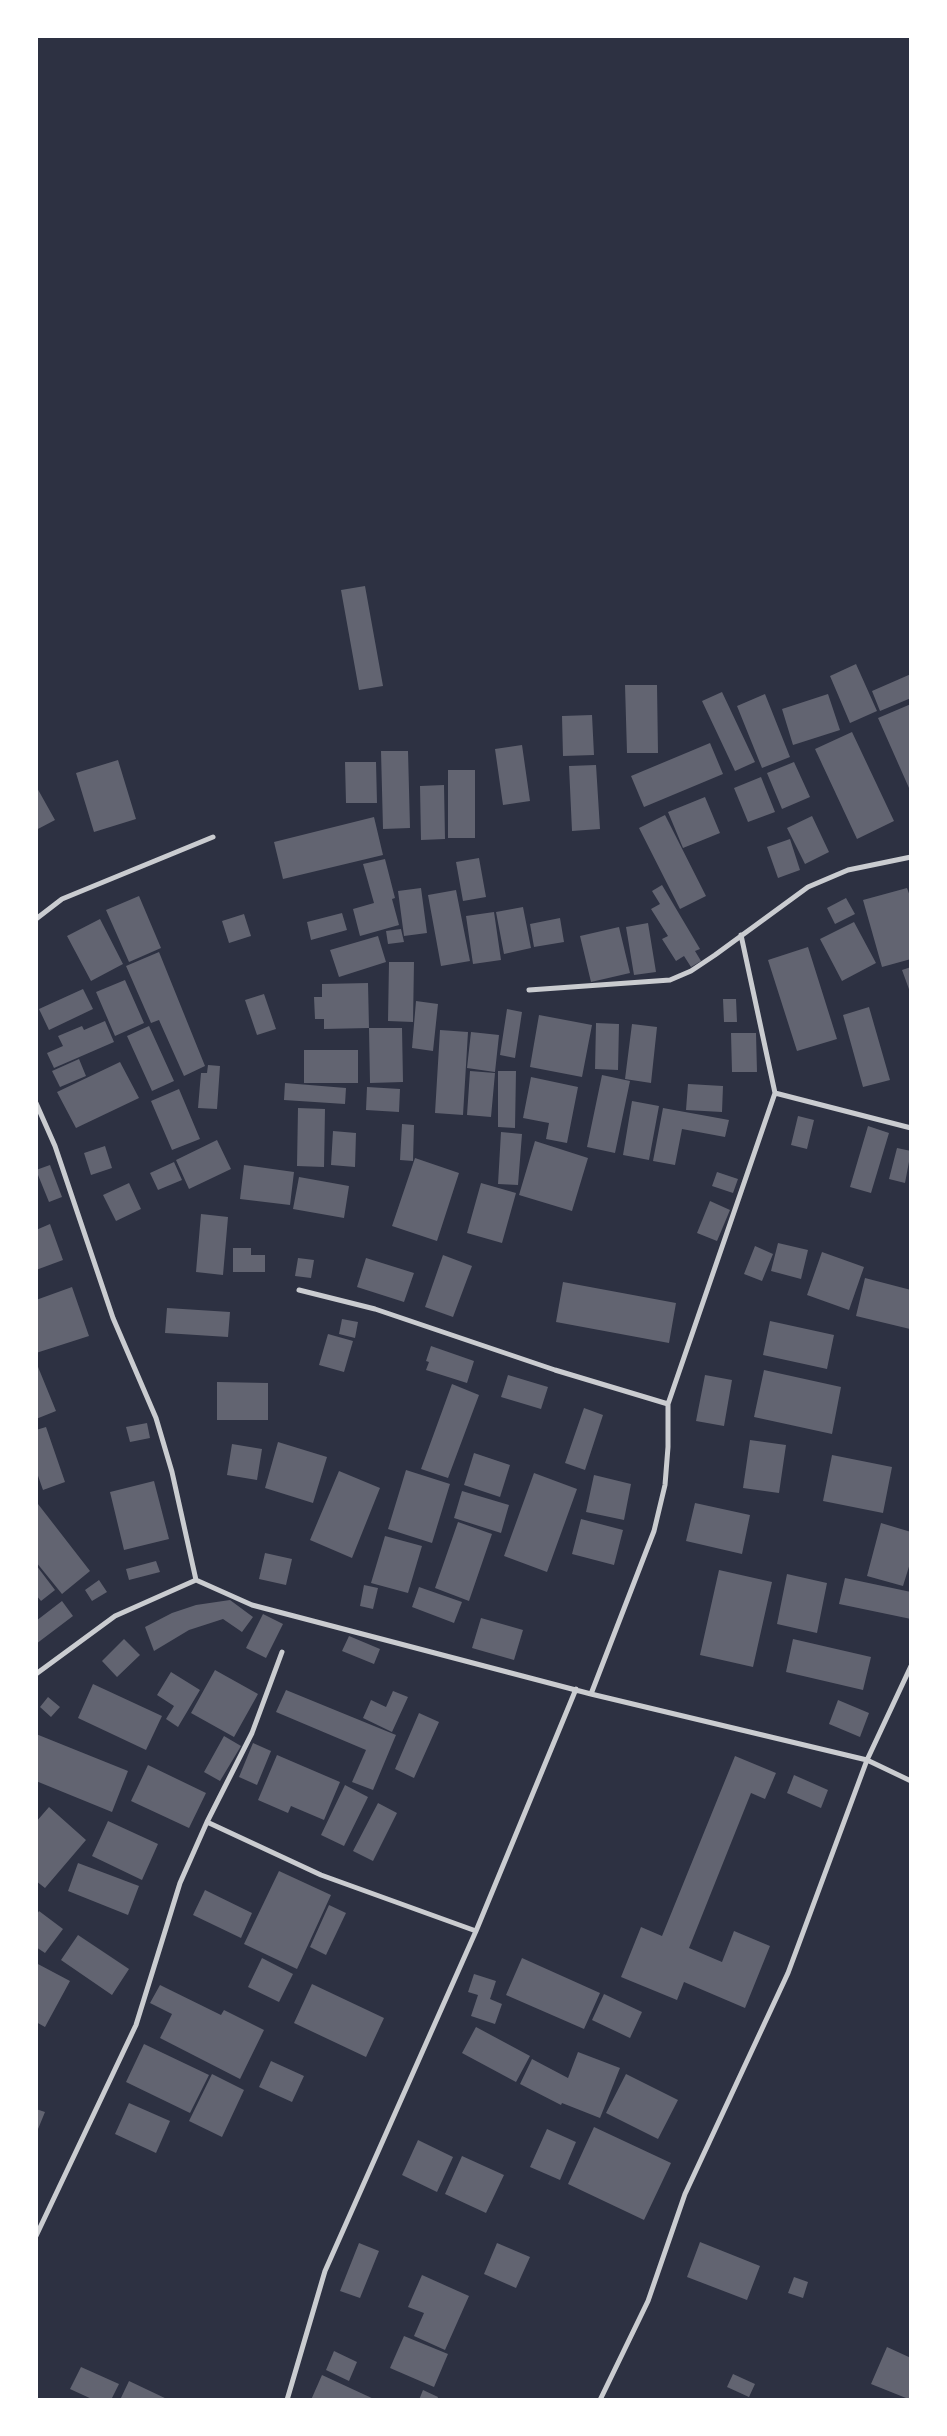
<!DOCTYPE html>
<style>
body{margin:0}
#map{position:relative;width:947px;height:2436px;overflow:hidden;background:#2d3142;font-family:"Titillium Web",sans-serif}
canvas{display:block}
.frame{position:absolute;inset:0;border:38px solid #fff;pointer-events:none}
</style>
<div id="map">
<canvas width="947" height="2436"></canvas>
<div class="frame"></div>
</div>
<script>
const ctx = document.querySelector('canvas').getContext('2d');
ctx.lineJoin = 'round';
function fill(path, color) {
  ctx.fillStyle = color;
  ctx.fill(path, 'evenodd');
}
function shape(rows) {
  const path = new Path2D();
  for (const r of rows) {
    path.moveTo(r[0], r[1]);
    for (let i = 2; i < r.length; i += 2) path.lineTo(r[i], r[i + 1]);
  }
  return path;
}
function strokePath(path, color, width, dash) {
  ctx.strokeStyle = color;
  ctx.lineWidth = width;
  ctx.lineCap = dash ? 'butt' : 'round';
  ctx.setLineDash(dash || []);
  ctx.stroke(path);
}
const building = shape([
 [365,586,383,686,359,690,341,590],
 [856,664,877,711,850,723,830,676],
 [911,674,911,698,880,711,872,691],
 [625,685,657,685,658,753,627,753],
 [722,692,755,762,735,771,702,701],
 [765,694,790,757,762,768,737,706],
 [828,694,840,730,793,745,782,709],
 [911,704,911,787,909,788,878,718],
 [592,715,594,755,563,756,562,716],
 [852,732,894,821,857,839,815,749],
 [710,743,723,774,644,807,631,776],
 [522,745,530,801,503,805,495,749],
 [381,751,408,751,410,828,383,829],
 [118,760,136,819,94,832,76,773],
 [345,762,376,762,377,803,346,803],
 [794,762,810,797,782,809,767,773],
 [596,765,600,829,572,831,569,766],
 [448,770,475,770,475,838,448,838],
 [761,777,775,812,748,822,734,788],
 [444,785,445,839,421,840,420,786],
 [36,786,55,820,36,830],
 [705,797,720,833,683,848,668,812],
 [665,815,706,896,680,909,639,828],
 [812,816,829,852,805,864,787,828],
 [374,817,383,855,283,879,274,842],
 [790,839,800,870,778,878,767,847],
 [479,858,486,897,463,901,456,862],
 [385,859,395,898,392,899,399,925,360,936,353,909,374,903,363,864],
 [662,885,700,949,695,951,701,961,691,967,684,956,676,961,662,939,668,936,651,909,660,904,652,891],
 [421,888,427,933,404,936,398,891],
 [907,888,911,899,911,959,882,967,863,900],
 [456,890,470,961,441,966,428,895],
 [139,896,161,948,129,962,106,910],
 [846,898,855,914,835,924,827,908],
 [523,907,531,948,504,954,496,912],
 [494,912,501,960,473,964,466,916],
 [342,913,347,930,311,940,307,922],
 [244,914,251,936,229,943,222,921],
 [560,918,564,942,534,947,530,924],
 [100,919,123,964,91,981,67,936],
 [854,922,876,963,842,981,820,939],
 [648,923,656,972,634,975,626,927],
 [619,927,630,973,591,982,580,936],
 [401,929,404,942,388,944,386,931],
 [378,936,386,962,339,977,330,950],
 [808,947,837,1039,797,1051,768,960],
 [159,952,205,1066,184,1076,159,1020,151,1023,126,966],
 [389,962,414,962,413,1022,388,1021],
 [911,967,911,992,910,992,902,970],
 [125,980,144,1023,115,1036,96,992],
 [368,983,369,1028,324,1029,324,1019,315,1019,314,997,322,997,322,984],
 [83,989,93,1009,49,1030,39,1009],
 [264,994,276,1029,257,1035,245,1000],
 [723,999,736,999,737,1022,724,1022],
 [416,1001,438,1004,433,1051,412,1048],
 [869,1007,890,1080,863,1087,843,1015],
 [507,1009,522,1012,515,1058,500,1055],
 [539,1015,592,1025,582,1077,530,1067],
 [105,1021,114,1042,54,1068,47,1053,63,1046,58,1036,82,1026,84,1030],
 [596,1023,619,1024,618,1070,595,1069],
 [632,1024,657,1027,651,1083,625,1079],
 [149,1026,174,1081,152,1091,127,1036],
 [369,1028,402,1028,403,1082,370,1083],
 [440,1030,468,1032,463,1115,435,1113],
 [471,1032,499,1035,495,1072,467,1068],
 [731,1033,756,1033,757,1072,732,1072],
 [304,1050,358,1050,358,1083,304,1083],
 [79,1059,86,1076,60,1087,52,1071],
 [120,1062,139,1098,76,1128,57,1092],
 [208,1065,220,1066,217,1109,198,1108,201,1073,207,1073],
 [470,1071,495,1073,491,1117,467,1115],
 [498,1071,516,1071,515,1128,498,1127],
 [602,1075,630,1081,615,1153,587,1147],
 [531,1077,578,1087,567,1143,546,1139,549,1123,523,1118],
 [285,1083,346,1088,345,1104,284,1100],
 [688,1084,723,1086,722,1112,686,1110],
 [367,1087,400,1089,399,1112,366,1110],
 [179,1089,200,1139,172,1150,151,1101],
 [632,1101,659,1106,649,1160,623,1155],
 [298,1108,325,1109,324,1167,297,1166],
 [663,1108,729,1120,725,1137,682,1129,675,1165,653,1161],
 [798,1116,814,1120,807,1149,791,1145],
 [402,1124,414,1125,413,1161,400,1160],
 [868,1126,889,1133,871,1193,850,1187],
 [333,1131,356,1133,355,1167,331,1165],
 [501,1132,522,1134,518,1185,498,1184],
 [217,1140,231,1169,189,1189,176,1160],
 [535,1141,588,1158,572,1211,519,1195],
 [105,1146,112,1168,91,1175,84,1153],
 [897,1148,911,1151,905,1183,889,1179],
 [415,1158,459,1173,437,1241,392,1226],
 [174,1162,182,1180,158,1190,150,1173],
 [50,1165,62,1197,49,1202,36,1170],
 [244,1165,294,1172,290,1205,240,1199],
 [717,1172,738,1179,733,1193,712,1186],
 [299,1177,349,1186,344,1218,293,1209],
 [129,1183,141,1209,116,1221,103,1195],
 [481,1183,516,1193,502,1243,467,1233],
 [710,1201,730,1210,717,1241,697,1233],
 [201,1214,228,1217,223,1275,196,1272],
 [50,1224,63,1260,36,1270,36,1230],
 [778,1243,808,1250,801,1279,771,1271],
 [755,1246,773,1254,762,1281,744,1274],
 [233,1248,251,1248,251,1255,265,1255,265,1272,233,1272],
 [822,1252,864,1267,849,1310,807,1295],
 [443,1255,472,1266,453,1317,425,1307],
 [298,1258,314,1260,311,1278,295,1276],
 [366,1258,414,1273,404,1302,357,1287],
 [865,1278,911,1290,910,1329,856,1316],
 [563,1282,676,1303,669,1343,556,1322],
 [72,1287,89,1336,36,1353,36,1300],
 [167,1308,230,1312,228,1337,165,1333],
 [342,1319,358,1322,355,1338,339,1334],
 [770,1321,834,1335,827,1369,763,1355],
 [328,1334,353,1341,344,1372,319,1365],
 [431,1346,474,1361,467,1383,426,1370,429,1362,426,1361],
 [36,1362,56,1411,36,1419],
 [764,1370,841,1387,832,1434,754,1417],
 [508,1375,548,1387,541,1409,501,1397],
 [705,1375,732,1380,724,1426,696,1421],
 [217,1382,268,1383,268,1420,217,1420],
 [452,1384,479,1395,448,1478,421,1469],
 [584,1408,603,1415,585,1470,565,1463],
 [147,1423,150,1438,130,1442,126,1427],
 [46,1427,65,1482,43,1490,36,1470,36,1430],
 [750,1440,786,1445,779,1493,743,1488],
 [278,1442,327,1457,313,1503,265,1488],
 [232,1444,262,1449,257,1480,227,1475],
 [474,1453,510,1465,500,1497,464,1485],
 [832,1455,892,1467,883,1513,823,1501],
 [406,1470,450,1484,432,1543,388,1529],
 [339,1471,380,1488,352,1558,310,1540],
 [534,1473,577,1489,547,1572,504,1556],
 [594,1475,631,1484,624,1520,586,1512],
 [154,1481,169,1539,124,1550,110,1492],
 [462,1491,509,1505,501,1533,454,1518],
 [695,1503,750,1515,742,1554,686,1541],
 [38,1504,90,1571,62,1594,36,1562],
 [581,1519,623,1530,614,1565,572,1554],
 [458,1522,492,1534,469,1601,435,1588],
 [881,1523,911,1532,911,1560,903,1586,867,1576],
 [385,1536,422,1546,408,1593,371,1583],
 [265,1553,292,1559,286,1585,259,1579],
 [156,1561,160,1572,129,1580,126,1569],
 [36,1565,55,1590,41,1601,36,1595],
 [719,1570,772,1582,753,1667,700,1655],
 [787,1574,827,1583,817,1633,777,1624],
 [845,1578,911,1592,911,1619,839,1604],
 [99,1580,107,1592,92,1601,85,1590],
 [364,1585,378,1588,373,1609,360,1606],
 [419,1587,462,1602,454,1623,412,1607],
 [230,1600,253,1617,242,1632,223,1619,189,1630,154,1651,145,1627,172,1613,196,1605],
 [62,1601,73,1616,36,1644,36,1621],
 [263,1614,283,1624,266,1658,246,1648],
 [481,1618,523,1630,514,1660,472,1648],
 [349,1636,380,1649,374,1664,342,1651],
 [124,1639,140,1655,117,1677,102,1661],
 [793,1639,871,1657,863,1690,786,1672],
 [215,1670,258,1694,234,1737,191,1713],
 [171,1672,200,1690,178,1727,166,1719,174,1706,157,1695],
 [93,1684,162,1716,146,1750,78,1718],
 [286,1690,396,1735,373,1790,352,1782,366,1750,276,1712],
 [393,1691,408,1697,392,1732,363,1718,371,1700,386,1707],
 [48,1697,60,1707,51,1717,40,1707],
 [838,1700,869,1713,860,1737,829,1724],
 [419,1713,439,1722,414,1778,395,1769],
 [36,1734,128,1771,112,1812,36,1781],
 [224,1736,241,1746,220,1781,204,1772],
 [253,1743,271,1751,257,1785,239,1777],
 [277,1755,340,1782,324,1820,291,1806,288,1813,258,1800],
 [735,1756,776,1773,765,1799,751,1793,689,1948,722,1962,734,1931,770,1946,745,2008,684,1982,677,2000,621,1977,641,1927,662,1936],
 [148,1765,206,1793,189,1828,131,1801],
 [794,1775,828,1790,821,1808,787,1793],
 [345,1785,368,1797,344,1846,321,1835],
 [378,1803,397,1813,373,1861,353,1851],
 [49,1807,86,1840,45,1888,36,1881,36,1822],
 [108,1821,158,1844,142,1880,92,1856],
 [78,1863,139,1886,128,1915,68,1891],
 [279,1871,331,1895,297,1969,244,1944],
 [205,1890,252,1913,241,1938,193,1915],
 [329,1905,346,1913,326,1955,310,1947],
 [39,1911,63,1929,45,1953,36,1947,36,1916],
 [78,1935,129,1969,112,1995,61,1960],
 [262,1958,293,1974,279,2002,248,1987],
 [522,1958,600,1993,584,2029,506,1995],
 [36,1963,70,1981,45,2027,36,2022],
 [474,1974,496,1981,490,1999,502,2004,495,2024,471,2016,478,1995,468,1992],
 [312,1984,384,2018,366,2057,294,2023],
 [160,1985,221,2015,224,2010,264,2030,240,2079,160,2038,172,2014,150,2003],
 [604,1994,642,2012,630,2038,592,2020],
 [476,2027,530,2056,516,2082,462,2053],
 [144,2044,209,2075,190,2113,126,2082],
 [578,2052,620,2068,600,2118,562,2103,561,2105,520,2084,532,2059,568,2078],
 [271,2061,304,2076,292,2102,259,2087],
 [212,2074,244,2090,222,2137,189,2121],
 [626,2074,678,2100,658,2139,606,2113],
 [129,2103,170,2121,156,2153,115,2134],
 [36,2109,45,2112,36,2134],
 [594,2127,671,2163,644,2220,568,2184],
 [547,2129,576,2142,560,2180,530,2167],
 [418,2140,453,2157,437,2192,402,2175],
 [462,2156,504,2175,486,2213,445,2194],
 [700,2242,760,2266,747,2300,687,2277],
 [359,2243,379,2251,360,2298,340,2291],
 [497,2243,530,2257,516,2288,484,2274],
 [422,2275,469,2296,445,2350,414,2336,424,2313,408,2307],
 [794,2277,808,2282,803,2298,788,2293],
 [404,2336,448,2354,434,2387,390,2368],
 [887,2347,911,2358,911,2400,871,2384],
 [334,2351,357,2362,349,2381,326,2370],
 [81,2367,119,2384,111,2400,94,2400,70,2389],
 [733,2374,755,2384,749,2397,727,2387],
 [322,2375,376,2400,311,2400],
 [129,2381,169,2400,120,2400],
 [423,2390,438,2397,437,2400,419,2400]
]);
const minor = shape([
 [36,919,62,899,213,837],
 [529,990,670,980,691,971,715,955,808,887,848,870,911,857],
 [775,1093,911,1128],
 [36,1103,55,1146,113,1318,156,1418,172,1472,196,1580],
 [299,1290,375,1309,555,1370,668,1404],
 [36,1674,115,1616,196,1580,252,1605,591,1694,867,1760,911,1781],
 [591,1694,654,1531,665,1485,668,1447,668,1404,775,1093,741,935],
 [207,1822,321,1875,476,1931],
 [36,2236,136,2025,180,1883,207,1822,252,1733,282,1652],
 [287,2400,325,2271,476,1931,576,1689],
 [600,2400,648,2301,685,2194,788,1973,867,1760,911,1666]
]);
fill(building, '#626471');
strokePath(minor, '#caccd0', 5);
</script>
